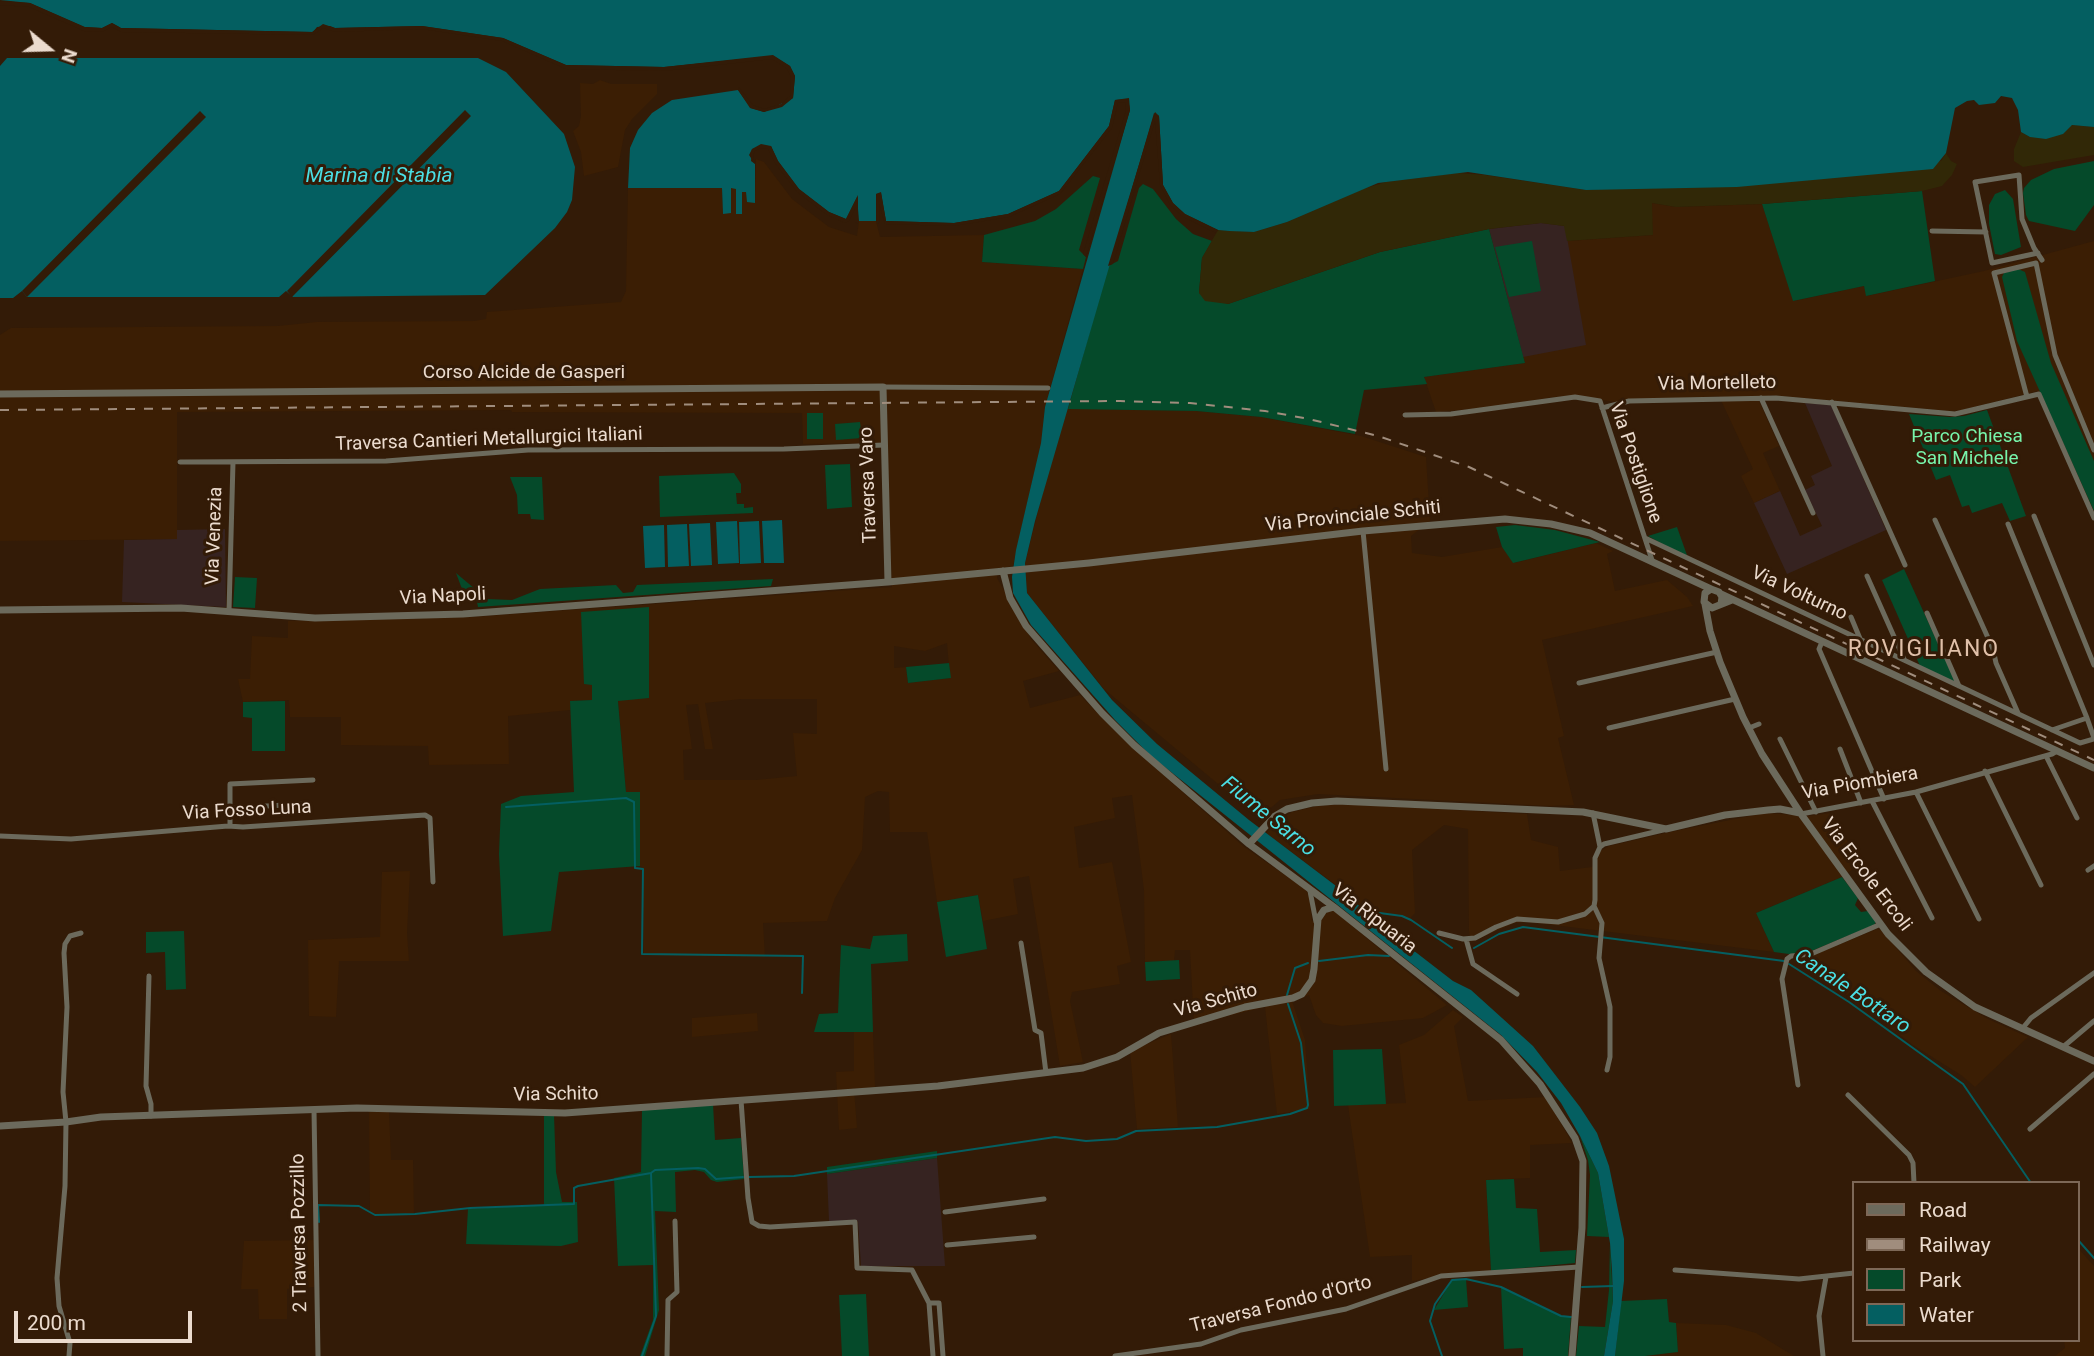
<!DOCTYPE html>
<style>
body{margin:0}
#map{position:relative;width:2094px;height:1356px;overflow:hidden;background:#331b07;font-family:Roboto,sans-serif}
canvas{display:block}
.legend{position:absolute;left:1852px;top:1181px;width:228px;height:161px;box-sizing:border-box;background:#331b07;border:2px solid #7d6857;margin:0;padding:9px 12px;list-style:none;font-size:21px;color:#ebdbce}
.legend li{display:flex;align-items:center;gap:14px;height:35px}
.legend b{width:35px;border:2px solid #7d6857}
.north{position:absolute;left:14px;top:14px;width:70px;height:70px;-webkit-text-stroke:5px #331b07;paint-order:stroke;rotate:109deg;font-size:19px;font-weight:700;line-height:28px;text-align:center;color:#ebdbce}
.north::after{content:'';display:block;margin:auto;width:24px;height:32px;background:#ebdbce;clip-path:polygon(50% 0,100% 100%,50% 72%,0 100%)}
.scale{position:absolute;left:14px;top:1311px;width:178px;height:32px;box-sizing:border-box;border:4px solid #ebdbce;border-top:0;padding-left:9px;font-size:21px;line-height:24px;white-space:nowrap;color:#ebdbce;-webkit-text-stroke:5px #331b07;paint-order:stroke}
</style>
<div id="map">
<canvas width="2094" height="1356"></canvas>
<ul class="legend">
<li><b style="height:9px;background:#6c6a5c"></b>Road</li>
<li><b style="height:9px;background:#a08d7d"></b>Railway</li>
<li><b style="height:19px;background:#054a2a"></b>Park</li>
<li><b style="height:19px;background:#045f61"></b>Water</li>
</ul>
<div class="north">N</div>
<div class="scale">200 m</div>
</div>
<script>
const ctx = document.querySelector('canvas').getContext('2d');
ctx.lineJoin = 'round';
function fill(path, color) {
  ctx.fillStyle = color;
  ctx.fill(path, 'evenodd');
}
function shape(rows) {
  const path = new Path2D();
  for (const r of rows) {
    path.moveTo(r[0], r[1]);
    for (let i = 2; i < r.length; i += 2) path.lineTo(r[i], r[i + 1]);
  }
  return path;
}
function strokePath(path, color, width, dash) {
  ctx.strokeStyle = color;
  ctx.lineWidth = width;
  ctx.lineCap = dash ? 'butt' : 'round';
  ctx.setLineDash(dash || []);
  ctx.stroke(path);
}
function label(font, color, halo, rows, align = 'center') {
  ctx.font = font + ' Roboto,sans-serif';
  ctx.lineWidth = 6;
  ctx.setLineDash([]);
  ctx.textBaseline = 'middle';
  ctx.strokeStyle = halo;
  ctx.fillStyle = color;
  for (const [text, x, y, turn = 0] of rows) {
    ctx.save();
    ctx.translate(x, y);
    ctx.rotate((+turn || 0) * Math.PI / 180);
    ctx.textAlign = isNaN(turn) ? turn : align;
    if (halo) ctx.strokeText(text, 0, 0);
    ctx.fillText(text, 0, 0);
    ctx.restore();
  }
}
const built = shape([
 [600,80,611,84,657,84,657,94,632,119,625,130,618,167,584,176,581,152,573,131,579,126,581,116,580,83,593,84],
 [756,159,764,162,792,199,829,227,857,236,859,221,876,221,880,237,984,235,982,262,1083,269,1045,407,1041,443,1013,566,998,569,997,578,1031,639,1059,671,1023,681,1030,708,1080,695,1121,737,1243,846,1305,889,1309,895,1312,921,1320,923,1322,915,1333,910,1447,1005,1423,1018,1342,1026,1323,1023,1316,1015,1309,995,1292,1001,1305,1040,1310,1109,1277,1114,1265,1007,1194,1024,1190,950,1175,950,1174,961,1145,962,1144,890,1132,795,1112,798,1115,818,1074,827,1079,868,1112,862,1131,962,1117,966,1120,984,1072,992,1070,1001,1083,1062,1060,1066,1029,876,1013,879,1018,914,983,921,978,895,937,902,927,832,890,832,889,792,878,791,865,797,862,850,835,898,827,921,763,923,765,957,644,955,644,869,640,866,640,792,626,792,618,700,649,608,584,684,592,684,592,700,570,701,570,710,508,716,509,764,429,765,428,746,341,745,341,717,290,717,289,700,243,702,238,679,250,679,252,636,288,638,288,621,471,617,892,587,887,443,803,444,802,413,512,412,511,410,177,412,177,539,0,541,0,335,11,328,278,326,317,322,474,321,486,319,487,312,621,302,626,291,628,188,722,188,723,214,731,188,736,188,736,214,741,214,742,192,746,191,755,202],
 [947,643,950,678,908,683,906,667,894,668,894,646,925,651],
 [741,699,817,699,817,734,793,733,797,776,756,780,684,780,683,750,692,749,686,705,698,704,705,749,713,749,705,703],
 [1651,203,1676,207,1762,204,1794,301,1864,286,1867,296,1984,271,2094,241,2094,511,2041,393,2038,391,1962,410,1949,411,1771,395,1759,401,1779,446,1763,453,1780,491,1754,503,1741,476,1753,469,1719,396,1615,402,1578,396,1553,397,1493,407,1436,412,1424,377,1525,363,1489,229,1565,226,1568,241,1653,235],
 [1064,408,1196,411,1261,417,1361,436,1426,457,1430,521,1411,536,1412,553,1442,557,1502,547,1514,563,1596,543,1613,551,1607,554,1615,591,1667,580,1687,597,1693,606,1542,640,1564,736,1558,738,1574,805,1550,806,1318,794,1280,800,1259,818,1104,689,1027,593,1025,563],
 [1346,804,1527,814,1531,840,1558,847,1560,871,1592,867,1600,851,1609,846,1670,832,1765,813,1809,816,1830,813,1861,863,1842,877,1756,913,1774,952,1529,922,1515,923,1471,942,1469,931,1468,829,1444,825,1412,850,1415,913,1410,918,1401,915,1364,910,1344,891,1266,833,1278,820,1292,812,1317,806],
 [410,871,407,933,409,961,339,961,336,1017,309,1016,308,940,380,937,382,872],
 [1877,929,1881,930,1916,971,1941,991,1988,1019,2028,1037,1975,1087,1961,1075,1913,1045,1840,990,1797,963,1798,958,1809,957],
 [1453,1010,1463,1017,1454,1026,1468,1101,1546,1097,1572,1143,1530,1145,1530,1178,1486,1180,1491,1271,1465,1272,1412,1281,1412,1255,1370,1257,1348,1105,1406,1103,1399,1045,1424,1035],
 [757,1013,758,1031,692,1037,692,1018],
 [854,1032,873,1032,875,1087,854,1089,857,1128,839,1130,836,1072,854,1071],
 [1171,1034,1178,1127,1137,1129,1130,1051],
 [369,1112,389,1112,391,1160,413,1160,414,1213,375,1214,370,1211],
 [314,1240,314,1287,287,1289,287,1319,259,1319,258,1289,241,1289,244,1241],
 [2078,1248,2094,1266,2094,1356,2055,1356,2065,1348,2064,1340,2078,1340],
 [1676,1323,1726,1325,1756,1333,1794,1356,1645,1356,1678,1352]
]);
const education = shape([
 [1541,223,1565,226,1586,345,1523,357,1489,229],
 [1805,403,1831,405,1886,530,1787,574,1754,503,1780,491,1800,536,1822,526,1805,490,1815,485,1811,476,1832,466],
 [225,529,226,607,122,602,124,540,177,539,177,530],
 [937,1158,945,1266,861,1266,858,1221,829,1221,827,1174]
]);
const green = shape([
 [2094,161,2094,205,2075,231,2029,221,2026,215,2023,193,2024,188,2031,180,2054,169],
 [1093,176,1100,178,1079,250,1086,257,1083,269,982,262,984,235,1035,221,1056,209],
 [1143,184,1153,189,1176,219,1193,234,1212,241,1202,258,1199,293,1228,304,1380,252,1489,229,1525,363,1424,377,1427,384,1364,390,1355,434,1261,417,1196,411,1068,409,1108,266,1118,261,1139,188],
 [2005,190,2013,199,2021,247,2001,255,1995,254,1989,224,1989,205,1995,194],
 [1922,191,1935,281,1866,296,1864,286,1793,301,1762,204],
 [1532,241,1541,291,1509,297,1495,247],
 [2018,269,2025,272,2051,363,2094,461,2094,511,2017,341,2002,277,2004,273],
 [1987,410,2026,516,2010,521,2002,503,1972,513,1969,505,1962,507,1950,475,1936,480,1909,414,1950,417,1964,416],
 [807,413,823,413,823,439,807,439],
 [860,422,862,438,836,440,835,424],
 [850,464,852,507,827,509,825,465],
 [734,473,741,484,741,493,736,493,737,504,744,504,744,508,753,507,753,513,660,517,659,476],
 [510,477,542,477,544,520,531,519,530,514,518,514,517,495],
 [1515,525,1555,530,1600,542,1513,563,1502,547,1496,527],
 [1677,527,1688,558,1648,536],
 [1904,569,1956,683,1920,666,1882,580],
 [456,573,487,599,512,600,540,589,616,585,623,593,633,592,637,585,773,579,771,586,478,607,477,602,469,602,470,589,462,589],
 [235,577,257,578,255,608,233,607],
 [649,607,649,698,618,701,626,792,640,792,640,866,559,872,551,931,503,936,499,854,501,804,521,796,574,792,570,701,592,700,592,685,584,684,581,612],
 [949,663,951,678,908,683,906,667],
 [285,701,285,751,252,751,252,718,243,717,243,702],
 [1842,877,1858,898,1855,905,1861,912,1868,911,1876,922,1874,925,1809,952,1789,954,1774,952,1756,913],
 [978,895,987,949,946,957,937,902],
 [184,931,186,989,166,990,165,952,146,953,146,932],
 [907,934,908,961,871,964,873,1032,814,1032,819,1014,838,1013,841,945,870,949,873,936],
 [1179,960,1180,979,1146,981,1145,962],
 [1382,1049,1386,1104,1334,1106,1333,1050],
 [713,1104,715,1140,741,1138,744,1179,717,1182,711,1180,704,1172,695,1170,675,1172,676,1212,655,1211,659,1310,645,1356,640,1356,653,1320,653,1265,618,1266,614,1178,641,1172,642,1110],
 [554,1115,556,1172,562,1202,577,1202,578,1242,561,1246,466,1244,468,1209,544,1205,544,1116],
 [1580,1136,1598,1173,1609,1237,1587,1236,1590,1175,1588,1160],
 [937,1151,937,1158,827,1174,827,1167],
 [1514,1179,1516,1208,1537,1209,1540,1252,1576,1250,1575,1263,1491,1271,1486,1180],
 [1610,1243,1613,1301,1604,1356,1576,1356,1579,1326,1605,1327,1609,1290],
 [1466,1279,1468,1307,1434,1310,1452,1280],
 [1501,1287,1561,1316,1571,1317,1568,1356,1523,1356,1523,1348,1504,1349],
 [866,1294,869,1356,842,1356,839,1295],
 [1667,1299,1669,1322,1676,1323,1678,1352,1645,1356,1615,1356,1621,1301]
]);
const sand = shape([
 [2072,125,2094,127,2094,155,2023,167,2014,161,2014,149,2021,132,2030,137,2063,134],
 [1946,153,1951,161,1957,164,1952,175,1942,186,1922,191,1762,204,1676,207,1652,203,1653,235,1567,241,1564,226,1541,223,1489,229,1380,252,1228,304,1205,301,1199,293,1202,258,1218,230,1254,232,1287,222,1363,189,1386,182,1458,173,1485,175,1586,190,1941,161]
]);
const water = shape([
 [0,0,2094,0,2094,127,2072,125,2063,134,2046,139,2030,137,2021,132,2018,110,2012,98,2001,96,1995,103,1979,105,1974,100,1967,101,1955,108,1946,153,1933,169,1737,187,1586,190,1468,172,1378,183,1287,222,1254,232,1229,231,1218,230,1185,214,1173,203,1163,185,1159,116,1154,113,1035,521,1025,563,1027,593,1112,700,1157,744,1249,820,1344,892,1378,923,1453,981,1471,990,1533,1046,1580,1107,1597,1133,1609,1166,1624,1239,1624,1281,1615,1356,1604,1356,1613,1301,1612,1270,1610,1243,1598,1173,1580,1136,1561,1103,1537,1072,1501,1035,1151,756,1115,720,1031,625,1013,593,1012,577,1016,550,1041,443,1045,407,1130,110,1128,99,1115,100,1109,126,1059,191,1008,214,954,223,886,221,881,193,876,194,876,221,859,221,857,197,846,219,829,212,799,189,778,161,771,146,752,149,751,161,755,164,755,203,747,202,746,192,742,192,742,214,736,214,736,189,731,188,731,213,723,214,722,188,628,188,630,148,638,130,652,113,672,100,738,90,751,108,764,112,793,98,795,76,790,66,773,56,664,67,566,65,503,38,422,26,335,28,330,26,317,27,313,32,121,28,112,23,102,28,84,27,30,3],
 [7,58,478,58,506,72,564,134,575,167,572,200,567,212,555,228,485,295,293,297,286,291,279,297,27,297,22,291,13,298,0,298,0,66],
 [782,520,784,563,764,563,762,521],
 [737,521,739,563,718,564,716,522],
 [759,521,761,563,740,564,739,522],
 [710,523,712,565,691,566,689,524],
 [687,524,689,566,668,567,667,525],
 [664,525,665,567,645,568,643,526]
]);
const pier = shape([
 [0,1,30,3,85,27,102,28,112,23,121,28,312,32,323,24,335,28,422,26,503,38,566,65,664,67,773,55,790,66,795,76,793,98,782,107,764,112,750,108,738,90,739,87,753,105,764,109,781,104,790,96,791,77,787,69,772,59,664,71,566,69,502,41,422,29,335,32,323,28,313,35,121,32,112,27,102,32,84,31,29,7,0,5],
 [1129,98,1130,110,1086,257,1083,254,1126,110,1125,102,1118,103,1112,128,1060,194,1009,217,954,226,885,224,879,204,880,221,877,225,876,194,881,192,886,221,954,223,1008,214,1059,191,1109,126,1115,100],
 [465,110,471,116,292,297,287,291],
 [200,111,206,117,27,297,22,291],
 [1155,112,1159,116,1163,185,1173,203,1185,214,1218,230,1216,233,1183,217,1170,205,1160,185,1155,121,1113,264,1108,266],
 [761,144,771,146,778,161,799,189,829,212,846,219,858,195,858,224,855,222,855,209,849,221,845,223,827,215,797,192,775,163,768,149,761,148,755,151,753,156,755,164,749,155,752,149]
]);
const stream = shape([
 [506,807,626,798,634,802,635,868,643,869,642,954,803,956,802,993],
 [1365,911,1402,916,1411,920,1452,948],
 [1474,948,1499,934,1523,927,1784,961],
 [1319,961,1368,955,1389,956],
 [1789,964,1849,1002,1963,1084,2031,1183],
 [1287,995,1295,968,1308,963],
 [749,1177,794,1176,1055,1137,1086,1141,1117,1139,1136,1131,1217,1127,1290,1114,1307,1108,1308,1105,1301,1043,1288,1004],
 [319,1222,318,1205,359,1206,375,1215,415,1214,470,1208,574,1204,574,1188,578,1186,651,1173],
 [2078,1240,2094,1258],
 [1582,1287,1613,1286],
 [642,1356,656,1316,651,1173,655,1170,698,1168,705,1169,716,1179,743,1177],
 [1442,1356,1430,1321,1435,1304,1452,1280,1466,1279,1501,1287,1561,1316,1571,1317]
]);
const minor = shape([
 [1932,231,1986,232],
 [2038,253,1992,263,1975,182,2019,175,2022,219,2034,248,2042,260],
 [883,387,1048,388],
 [2027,397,1994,273,2036,263,2055,355,2094,450],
 [1761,398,1813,513],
 [1832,402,1905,565],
 [1602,408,1629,401,1776,398,1955,414,2039,394,2094,518],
 [1405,415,1451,414,1575,397,1600,401,1652,560],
 [180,462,386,461,528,450,784,449,884,445],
 [2034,516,2094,665],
 [1935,520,1993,649,1996,663,2018,713],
 [2008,524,2087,718,2052,730],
 [1363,531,1386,769],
 [1645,538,2080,743,2094,739],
 [1867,576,1904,659],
 [229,611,233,462],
 [1927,613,1959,686],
 [1851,617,1861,641],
 [1822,642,1819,649,1884,799],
 [1579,683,1717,652],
 [2087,718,2094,738],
 [1609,728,1735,699],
 [1749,728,1759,724],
 [1780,739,1816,812],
 [1840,749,1861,803],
 [2046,756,2077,818],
 [1985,771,2041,885],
 [1916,792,1979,919],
 [1872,801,1932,918],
 [230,808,304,804],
 [1593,813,1600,847],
 [1801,814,1916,792,2052,754,2057,751],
 [230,826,230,784,313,780],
 [0,836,71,839,228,826,243,827,425,815,430,818,433,882],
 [2088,870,2094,866],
 [1310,891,1316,922],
 [1594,906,1602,923,1599,958,1610,1007,1610,1057,1607,1070],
 [1439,933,1463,939,1475,938,1496,927,1517,919,1558,922,1585,914,1594,906,1595,900,1595,858,1600,847,1604,844,1663,830],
 [1466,939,1473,964,1517,994],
 [1021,943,1035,1030,1041,1033,1046,1073],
 [149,976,146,1086,151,1104,151,1116],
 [2022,1029,2031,1018,2094,973],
 [2063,1047,2094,1021],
 [1798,1085,1782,979,1787,959,1791,956,1811,954,1881,924],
 [1848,1095,1909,1155,1913,1163,1914,1183],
 [741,1100,748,1198,752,1222,759,1226,770,1227,855,1222,857,1268,912,1270,929,1303,933,1356],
 [314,1110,318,1356],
 [2030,1129,2094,1074],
 [945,1212,1044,1199],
 [947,1245,1034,1237],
 [1675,1270,1799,1279,1854,1273],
 [929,1303,939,1303,943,1356],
 [69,1356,70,1343,59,1306,57,1278,65,1186,66,1122,63,1092,67,1007,64,953,65,944,70,936,81,933],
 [667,1356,668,1300,677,1292,675,1221],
 [1115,1356,1201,1344,1241,1330,1346,1309,1441,1276,1579,1267],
 [1823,1356,1819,1316,1826,1277]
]);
const tertiary = shape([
 [0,394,883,387,888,582],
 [1003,571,1010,598,1026,626,1102,713,1134,745,1249,844,1334,907,1501,1040,1540,1084,1575,1138,1583,1161,1582,1228,1572,1356],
 [1721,594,2094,768],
 [1705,604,1710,631,1720,662,1743,717,1762,754,1801,814,1888,934,1926,972,1975,1007,2094,1061],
 [1721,604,1722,597,1719,592,1711,589,1705,593,1704,602,1712,608,1732,600],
 [0,610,181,608,315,618,463,614,888,582,1089,563,1363,531,1505,519,1551,524,1590,533,1711,589],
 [1249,844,1275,816,1287,809,1312,803,1337,801,1583,812,1666,829,1725,815,1768,810,1780,809,1800,813],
 [0,1126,66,1122,101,1117,357,1108,565,1113,938,1086,1083,1068,1117,1057,1159,1033,1245,1007,1293,998,1302,994,1312,980,1314,969,1318,919,1324,910,1334,907]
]);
const rail = shape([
 [0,410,1120,401,1190,403,1265,411,1309,419,1378,436,1469,467,2094,760]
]);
const streetNames = [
 ["Corso Alcide de Gasperi",524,373],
 ["Via Mortelleto",1717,384,-1],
 ["Traversa Cantieri Metallurgici Italiani",489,440,-2],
 ["Via Postiglione",1635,463,71],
 ["Traversa Varo",869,485,-92],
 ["Via Provinciale Schiti",1353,517,-6],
 ["Via Venezia",215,536,-88],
 ["Via Volturno",1799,594,25],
 ["Via Napoli",443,597,-3],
 ["Via Piombiera",1860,784,-10],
 ["Via Fosso Luna",247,811,-3],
 ["Via Ercole Ercoli",1866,875,53],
 ["Via Ripuaria",1374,919,38],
 ["Via Schito",1216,1001,-15],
 ["Via Schito",556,1095,-1],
 ["2 Traversa Pozzillo",300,1233,-91],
 ["Traversa Fondo d'Orto",1281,1305,-14]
];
const parkNames = [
 ["Parco Chiesa",1967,437],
 ["San Michele",1967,459]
];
const waterNames = [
 ["Marina di Stabia",379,177],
 ["Fiume Sarno",1268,817,39],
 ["Canale Bottaro",1852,992,34]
];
const quarterNames = [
 ["ROVIGLIANO",1924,650]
];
fill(built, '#3b1e04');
fill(education, '#362321');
fill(green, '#054a2a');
fill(sand, '#312807');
fill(water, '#045f61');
fill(pier, '#331b07');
strokePath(stream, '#045f61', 2);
strokePath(minor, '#6c6a5c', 5);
strokePath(tertiary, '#6c6a5c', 7);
strokePath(rail, '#a08d7d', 2, [9, 9]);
label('19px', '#ebdbce', '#331b07', streetNames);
label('19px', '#77f4ab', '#331b07', parkNames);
label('italic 21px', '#4adee3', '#331b07', waterNames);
ctx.letterSpacing = '2px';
label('23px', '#e0c0a9', '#331b07', quarterNames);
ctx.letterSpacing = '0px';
</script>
